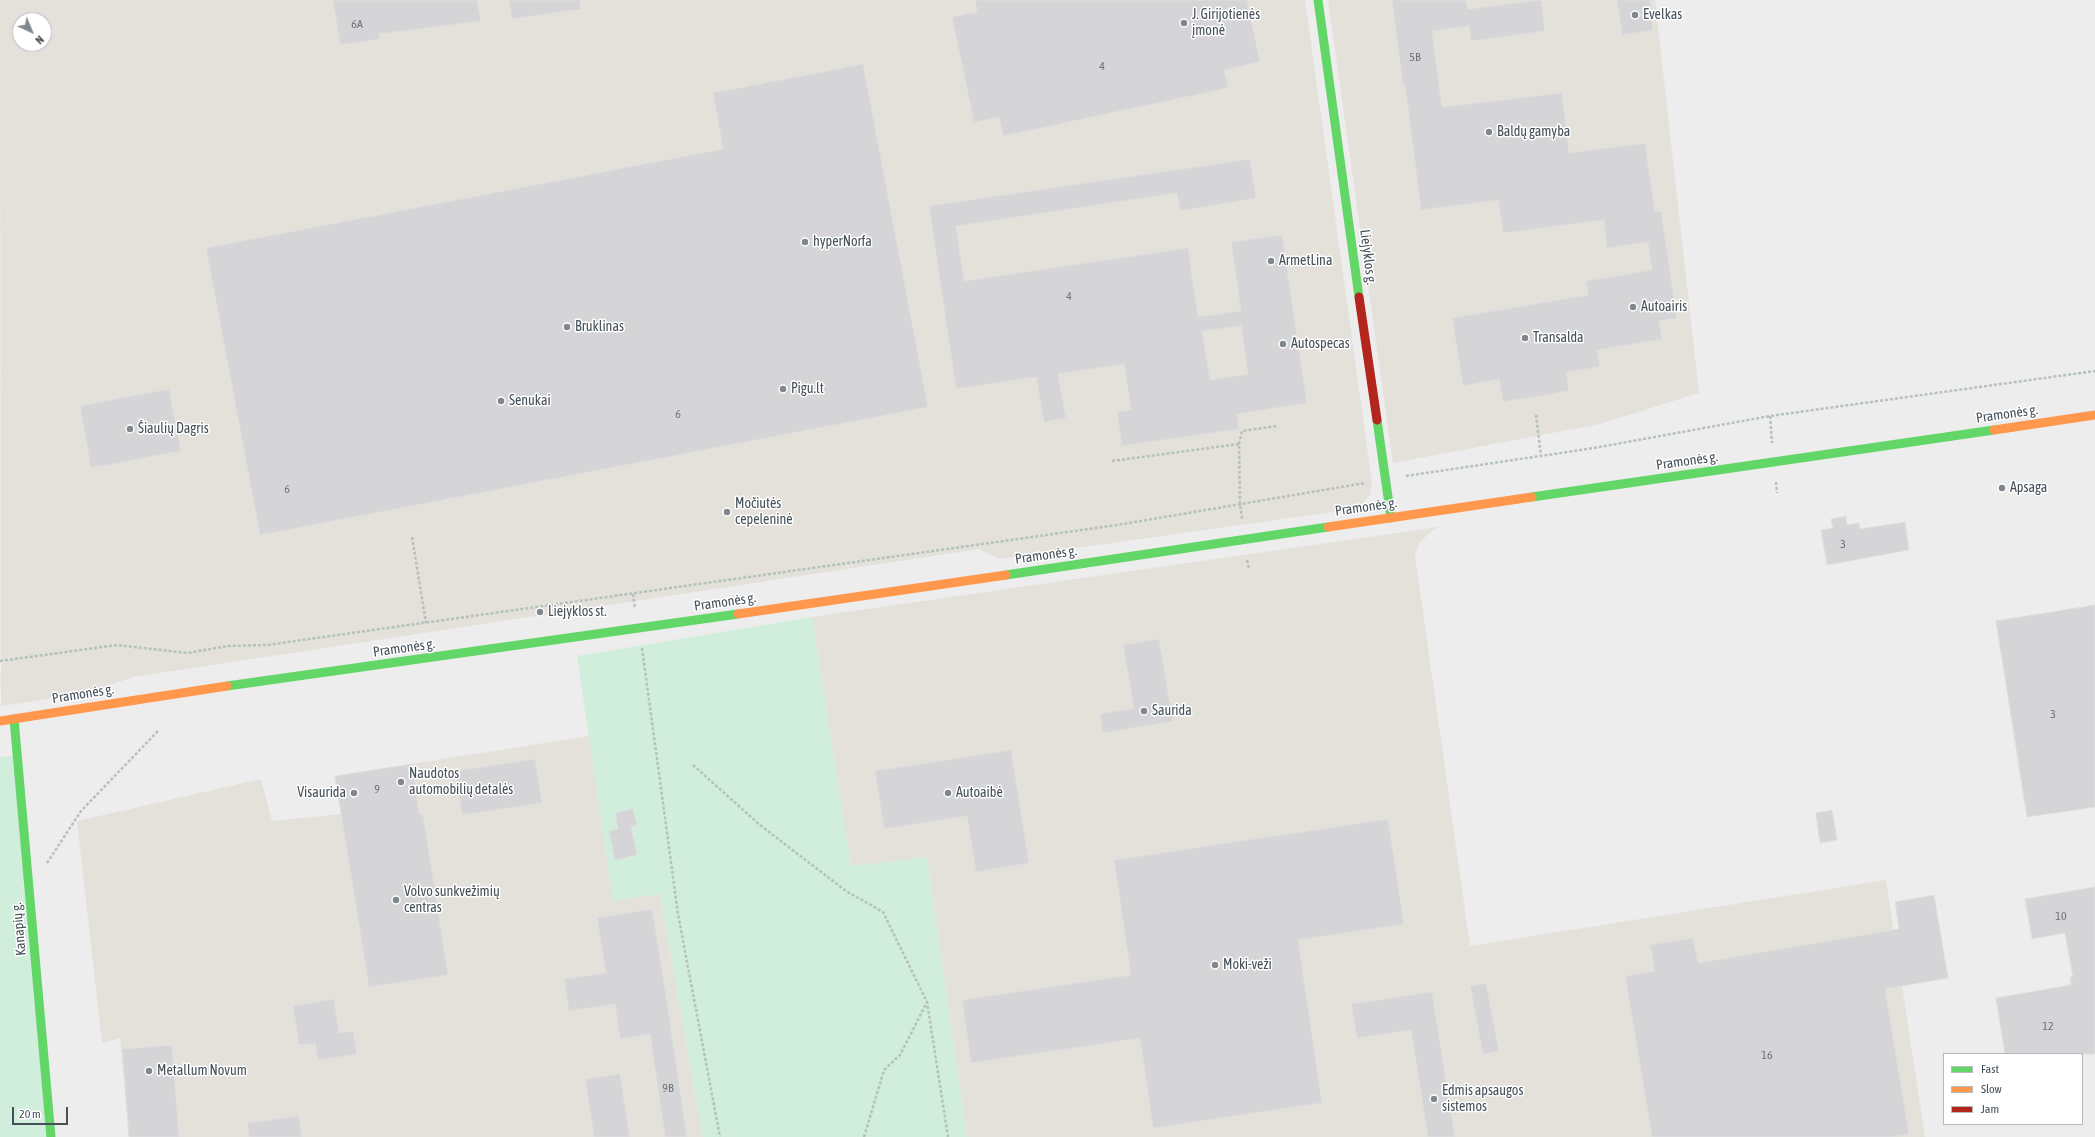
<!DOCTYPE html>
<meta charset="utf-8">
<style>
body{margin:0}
#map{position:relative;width:2095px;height:1137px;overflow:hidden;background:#eeeded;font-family:"Asap Condensed",sans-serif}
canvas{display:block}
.legend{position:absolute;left:1943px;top:1053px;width:140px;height:72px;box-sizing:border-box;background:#fff;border:1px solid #b5b9bd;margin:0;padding:5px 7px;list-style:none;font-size:12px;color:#455059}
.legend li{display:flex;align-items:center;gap:8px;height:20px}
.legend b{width:20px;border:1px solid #b5b9bd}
.north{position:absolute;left:12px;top:12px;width:40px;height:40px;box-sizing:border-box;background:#fff;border:1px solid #b5b9bd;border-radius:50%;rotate:136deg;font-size:11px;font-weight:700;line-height:16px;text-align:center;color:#455059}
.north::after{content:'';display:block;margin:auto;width:14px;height:18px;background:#80878d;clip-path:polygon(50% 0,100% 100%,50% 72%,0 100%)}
.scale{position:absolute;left:12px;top:1107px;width:56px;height:18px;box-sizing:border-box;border:2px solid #455059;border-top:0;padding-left:5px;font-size:12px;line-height:14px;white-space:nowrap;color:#455059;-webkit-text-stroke:3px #fff;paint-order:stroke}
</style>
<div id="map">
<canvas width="2095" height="1137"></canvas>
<ul class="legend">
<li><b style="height:5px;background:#63d668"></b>Fast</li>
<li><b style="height:5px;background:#ff974d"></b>Slow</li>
<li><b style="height:5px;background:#b3261e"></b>Jam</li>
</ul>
<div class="north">N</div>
<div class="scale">20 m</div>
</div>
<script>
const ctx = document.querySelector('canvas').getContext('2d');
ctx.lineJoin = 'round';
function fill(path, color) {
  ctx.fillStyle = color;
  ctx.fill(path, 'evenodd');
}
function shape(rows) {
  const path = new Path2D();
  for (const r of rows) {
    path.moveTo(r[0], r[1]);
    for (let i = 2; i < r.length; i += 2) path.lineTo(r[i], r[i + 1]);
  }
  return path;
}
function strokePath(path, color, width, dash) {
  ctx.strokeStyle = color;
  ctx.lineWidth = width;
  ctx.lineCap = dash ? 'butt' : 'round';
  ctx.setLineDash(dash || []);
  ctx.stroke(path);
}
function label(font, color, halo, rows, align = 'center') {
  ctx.font = font + ' "Asap Condensed",sans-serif';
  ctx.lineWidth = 3;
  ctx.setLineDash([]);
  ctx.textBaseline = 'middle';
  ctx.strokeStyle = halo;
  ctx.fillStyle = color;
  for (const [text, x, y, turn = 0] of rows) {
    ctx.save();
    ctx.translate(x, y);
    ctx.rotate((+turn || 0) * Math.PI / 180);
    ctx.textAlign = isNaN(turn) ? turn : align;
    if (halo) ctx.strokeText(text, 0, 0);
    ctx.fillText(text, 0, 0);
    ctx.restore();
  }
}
const commercial = shape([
 [0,0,1305,0,1372,483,1370,495,1362,504,1347,510,999,559,979,549,133,677,87,693,1,706],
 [20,20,44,20,44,44,20,44],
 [1328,0,1655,0,1699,393,1600,424,1393,463],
 [1445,526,1434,529,1420,542,1415,555,1470,946,1886,880,1925,1137,967,1137,927,857,851,867,812,617],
 [589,736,613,901,660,894,703,1137,129,1137,120,1038,102,1043,77,821,261,779,272,821,341,814,335,776]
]);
const green = shape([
 [812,617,851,866,927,857,967,1137,703,1137,660,894,613,901,577,656],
 [18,755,51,1137,0,1137,0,757]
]);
const building = shape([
 [333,0,477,0,481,21,379,34,380,39,340,45,333,0],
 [509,0,580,0,581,9,512,19,509,0],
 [975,0,1247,0,1260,62,1224,70,1228,88,1003,136,999,117,974,122,952,17,977,12,975,0],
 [1392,0,1466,0,1468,9,1541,0,1545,31,1471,41,1469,26,1432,31,1442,107,1562,93,1569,153,1645,143,1655,212,1661,211,1677,318,1659,321,1662,339,1597,350,1600,367,1566,372,1569,391,1503,402,1499,379,1463,386,1452,318,1588,295,1586,281,1652,270,1648,242,1607,248,1604,220,1503,233,1498,200,1421,210,1405,85,1403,86,1392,0],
 [1617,0,1650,0,1653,30,1622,35,1617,0],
 [863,64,928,407,260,535,206,248,723,149,713,93,863,64],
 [1250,159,1256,198,1180,211,1177,193,956,226,964,281,1188,248,1198,317,1241,311,1231,242,1282,235,1307,403,1237,414,1239,429,1122,446,1117,412,1131,410,1124,364,1058,374,1066,418,1044,422,1036,377,956,389,929,206,1250,159],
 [1241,326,1248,374,1210,380,1202,331,1241,326],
 [169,389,181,451,91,468,80,406,169,389],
 [1846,516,1847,525,1859,523,1860,529,1905,522,1909,550,1827,565,1821,530,1833,528,1831,519,1846,516],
 [2095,605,2095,807,2027,817,1996,621,2095,605],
 [1159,639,1173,721,1103,733,1100,714,1134,708,1123,645,1159,639],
 [1011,750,1029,863,976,872,967,816,884,829,875,771,1011,750],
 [535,759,542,803,462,815,456,771,535,759],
 [412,764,419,814,423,814,448,975,369,987,335,776,412,764],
 [633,809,637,825,631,827,637,855,615,860,609,831,618,829,615,813,633,809],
 [1832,810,1837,840,1820,843,1816,813,1832,810],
 [1388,819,1404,924,1298,940,1322,1103,1153,1128,1140,1038,971,1063,962,1000,1131,975,1114,860,1388,819],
 [2095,887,2095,1054,2005,1054,1996,998,2071,985,2070,977,2073,977,2065,933,2032,939,2025,899,2095,887],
 [1934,895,1948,978,1885,989,1909,1134,1892,1137,1652,1137,1625,976,1655,971,1650,945,1693,938,1698,963,1899,929,1895,902,1934,895],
 [652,909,664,982,687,1137,665,1137,650,1034,620,1039,615,1004,569,1011,564,979,606,973,597,918,652,909],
 [1486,983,1499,1051,1483,1054,1470,986,1486,983],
 [1432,992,1455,1137,1428,1137,1411,1030,1357,1038,1351,1004,1432,992],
 [334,999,339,1033,353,1031,357,1054,318,1060,315,1043,299,1045,293,1006,334,999],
 [172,1045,179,1137,129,1137,122,1049,172,1045],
 [620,1074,630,1137,594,1137,585,1079,620,1074],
 [299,1116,302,1137,249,1137,247,1123,299,1116]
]);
const path = shape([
 [1536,415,1541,456],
 [1770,416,1772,443],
 [1239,444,1242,431,1277,426],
 [1112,461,1239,444,1240,504,1242,519],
 [1406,476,1594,448,1770,416,2095,371],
 [1776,482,1777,493],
 [412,537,426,623],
 [1247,560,1249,569],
 [633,594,635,609],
 [642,648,678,914,720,1137],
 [0,661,117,645,187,653,228,646,267,645,1117,525,1365,483],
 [693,765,760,825,846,891,883,912,927,1002,948,1137],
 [47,863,81,811,159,730],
 [864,1137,884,1070,900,1055,927,1002]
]);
const fast = shape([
 [1318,0,1359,297],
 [1377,420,1391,518],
 [1532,497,1994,430],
 [1006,575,1328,527],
 [227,686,738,614],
 [14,719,51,1137]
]);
const slow = shape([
 [1994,430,2095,415],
 [1328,527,1532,497],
 [738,614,1006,575],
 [0,721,227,686]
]);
const jam = shape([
 [1359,297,1377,420]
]);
const markers = [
 [1635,15,4,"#80878d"],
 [1184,23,4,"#80878d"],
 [1489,132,4,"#80878d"],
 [805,242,4,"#80878d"],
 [1271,261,4,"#80878d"],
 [1633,307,4,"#80878d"],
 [567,327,4,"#80878d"],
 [1525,338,4,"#80878d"],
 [1283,344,4,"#80878d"],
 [783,389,4,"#80878d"],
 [501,401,4,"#80878d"],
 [130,429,4,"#80878d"],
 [2002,488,4,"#80878d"],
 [727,512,4,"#80878d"],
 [540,612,4,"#80878d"],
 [1144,711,4,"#80878d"],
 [401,782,4,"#80878d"],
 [354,793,4,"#80878d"],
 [948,793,4,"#80878d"],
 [396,900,4,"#80878d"],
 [1215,965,4,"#80878d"],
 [149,1071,4,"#80878d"],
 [1434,1099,4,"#80878d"]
];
const numberNames = [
 ["6A",357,24],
 ["5B",1415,57],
 ["4",1102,66],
 ["4",1069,296],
 ["6",678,414],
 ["6",287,489],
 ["3",1843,544],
 ["3",2053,714],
 ["9",377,789],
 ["10",2061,916],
 ["12",2048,1026],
 ["16",1767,1055],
 ["9B",668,1088]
];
const poiNames = [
 ["J. Girijotienės",1192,15],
 ["įmonė",1192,31],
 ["Evelkas",1643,15],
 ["Baldų gamyba",1497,132],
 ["hyperNorfa",813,242],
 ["ArmetLina",1279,261],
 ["Autoairis",1641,307],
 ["Bruklinas",575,327],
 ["Transalda",1533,338],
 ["Autospecas",1291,344],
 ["Pigu.lt",791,389],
 ["Senukai",509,401],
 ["Šiaulių Dagris",138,429],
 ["Apsaga",2010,488],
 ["Močiutės",735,504],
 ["cepeleninė",735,520],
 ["Liejyklos st.",548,612],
 ["Saurida",1152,711],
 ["Naudotos",409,774],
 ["automobilių detalės",409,790],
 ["Visaurida",346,793,"right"],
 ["Autoaibė",956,793],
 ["Volvo sunkvežimių",404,892],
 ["centras",404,908],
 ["Moki-veži",1223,965],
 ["Metallum Novum",157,1071],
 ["Edmis apsaugos",1442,1091],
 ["sistemos",1442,1107]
];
const streetNames = [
 ["Liejyklos g.",1368,257,83],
 ["Pramonės g.",2007,414,-8],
 ["Pramonės g.",1687,461,-8],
 ["Pramonės g.",1366,507,-8],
 ["Pramonės g.",1046,555,-8],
 ["Pramonės g.",725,602,-8],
 ["Pramonės g.",404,648,-8],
 ["Pramonės g.",83,694,-9],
 ["Kanapių g.",19,929,-95]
];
fill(commercial, '#e3e1da');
fill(green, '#d1eddb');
fill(building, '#d5d5d7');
strokePath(building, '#dfdfe0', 1);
strokePath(path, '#b5c1bd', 2.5, [3, 2]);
strokePath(fast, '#63d668', 9);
strokePath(slow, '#ff974d', 9);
strokePath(jam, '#b3261e', 9);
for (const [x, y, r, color] of markers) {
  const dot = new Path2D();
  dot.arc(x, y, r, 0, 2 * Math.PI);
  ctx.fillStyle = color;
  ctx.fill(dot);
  strokePath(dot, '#fff', 1.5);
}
label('12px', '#6a737a', null, numberNames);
label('14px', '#455059', '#fff', poiNames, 'left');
label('14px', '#455059', '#fff', streetNames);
</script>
